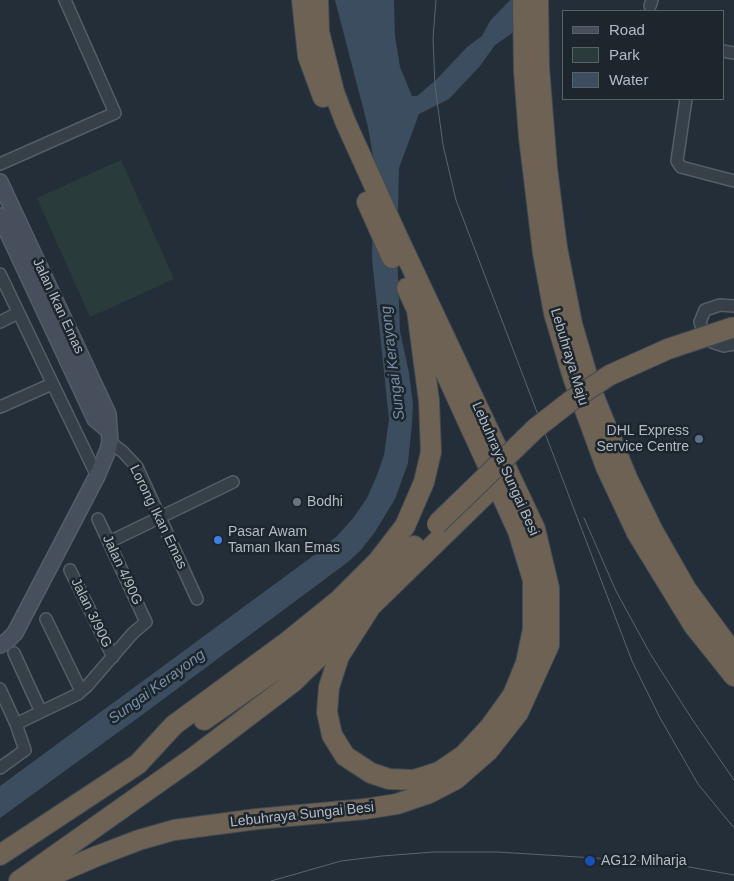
<!DOCTYPE html>
<style>
body{margin:0}
#map{position:relative;width:734px;height:881px;overflow:hidden;background:#242e38;font-family:Arial,sans-serif}
canvas{display:block}
.legend{position:absolute;left:562px;top:10px;width:162px;height:90px;box-sizing:border-box;background:#1d252d;border:1px solid #596169;margin:0;padding:6px 9px;list-style:none;font-size:15px;color:#b2bbc4}
.legend li{display:flex;align-items:center;gap:10px;height:25px}
.legend b{width:25px;border:1px solid #596169}
</style>
<div id="map">
<canvas width="734" height="881"></canvas>
<ul class="legend">
<li><b style="height:6px;background:#464f5b"></b>Road</li>
<li><b style="height:14px;background:#293c3b"></b>Park</li>
<li><b style="height:14px;background:#3b4d5f"></b>Water</li>
</ul>
</div>
<script>
const ctx = document.querySelector('canvas').getContext('2d');
ctx.lineJoin = 'round';
function fill(path, color) {
  ctx.fillStyle = color;
  ctx.fill(path, 'evenodd');
}
function shape(rows) {
  const path = new Path2D();
  for (const r of rows) {
    path.moveTo(r[0], r[1]);
    for (let i = 2; i < r.length; i += 2) path.lineTo(r[i], r[i + 1]);
  }
  return path;
}
function strokePath(path, color, width, dash) {
  ctx.strokeStyle = color;
  ctx.lineWidth = width;
  ctx.lineCap = dash ? 'butt' : 'round';
  ctx.setLineDash(dash || []);
  ctx.stroke(path);
}
function label(font, color, halo, rows, align = 'center') {
  ctx.font = font + ' Arial,sans-serif';
  ctx.lineWidth = 5;
  ctx.setLineDash([]);
  ctx.textBaseline = 'middle';
  ctx.strokeStyle = halo;
  ctx.fillStyle = color;
  for (const [text, x, y, turn = 0] of rows) {
    ctx.save();
    ctx.translate(x, y);
    ctx.rotate((+turn || 0) * Math.PI / 180);
    ctx.textAlign = isNaN(turn) ? turn : align;
    if (halo) ctx.strokeText(text, 0, 0);
    ctx.fillText(text, 0, 0);
    ctx.restore();
  }
}
const green = shape([
 [121,160,174,279,90,317,37,198]
]);
const water = shape([
 [335,0,394,0,395,36,400,67,412,96,417,96,435,81,467,47,482,36,490,21,510,0,540,0,511,34,495,45,480,66,449,99,419,114,399,168,397,249,400,331,409,373,413,404,412,424,408,463,395,499,375,532,361,550,348,562,142,715,0,818,0,786,317,553,337,536,354,517,367,498,377,475,384,455,389,419,372,259,374,162,368,127]
]);
const street = shape([
 [650,6,652,0],
 [723,51,734,53],
 [686,99,677,161,681,167,734,181],
 [0,164,115,113,65,0],
 [0,274,97,476],
 [734,306,720,305,705,310,700,322,704,335,712,342,724,346,734,344],
 [0,322,18,313],
 [0,407,52,384],
 [110,442,123,452,137,467,197,599],
 [109,542,233,482],
 [70,570,113,657],
 [46,619,81,691],
 [14,653,41,712],
 [0,689,16,724,25,750,0,768],
 [16,724,78,694,87,686,133,633,146,622,98,519]
]);
const secondary = shape([
 [0,182,108,414,110,442,108,450,97,476,15,633,6,642,0,645],
 [0,216,95,419,109,431]
]);
const highway = shape([
 [302,0,308,56,323,97],
 [523,0,524,71,529,137,543,253,554,313,573,377,606,467,637,533,694,626,734,676],
 [538,0,539,67,547,168,557,248,572,324,592,392,627,478,653,531,686,589,734,654],
 [367,202,392,258],
 [369,609,339,656,329,687,327,712,332,735,345,756,371,773,389,779,414,780,439,772,464,755,490,727,513,695,526,663,533,629,533,580,518,531,426,330],
 [204,720,294,657,335,621,414,546],
 [0,855,138,764,174,725,287,642,339,600,378,561,405,526,424,482,431,452,429,401,417,310,407,288],
 [19,881,193,758,293,682,494,486],
 [44,881,62,871,97,856,139,840,174,830,257,819,365,809,397,804,429,793,456,779,488,751,518,713,549,645,549,588,535,529,398,238,345,121,334,92,319,32,318,0]
]);
const tram = shape([
 [436,0,433,38,435,86,443,145,456,200,632,661,659,716,698,784,734,828],
 [584,518,616,591,651,655,692,719,734,780],
 [271,881,341,861,382,856,434,852,497,852,661,862,734,875]
]);
const highwayBridge = shape([
 [437,524,536,428,572,400,610,375,668,349,734,327]
]);
const markers = [
 [699,439,5,"#5c6f8a"],
 [297,502,5,"#6b7280"],
 [218,540,5,"#3f7fe0"],
 [590,861,6,"#1a4fb4"]
];
const streetNames = [
 ["Jalan Ikan Emas",58,306,65],
 ["Lebuhraya Maju",569,357,73],
 ["Lebuhraya Sungai Besi",505,469,66],
 ["Lorong Ikan Emas",158,517,64],
 ["Jalan 4/90G",122,570,65],
 ["Jalan 3/90G",91,613,64],
 ["Lebuhraya Sungai Besi",302,815,-6]
];
const poiNames = [
 ["DHL Express",689,431,"right"],
 ["Service Centre",689,447,"right"],
 ["Bodhi",307,502],
 ["Pasar Awam",228,532],
 ["Taman Ikan Emas",228,548],
 ["AG12 Miharja",601,861]
];
const waterNames = [
 ["Sungai Kerayong",393,363,-97],
 ["Sungai Kerayong",157,687,-36]
];
fill(green, '#293c3b');
fill(water, '#3b4d5f');
strokePath(street, '#555e66', 14);
strokePath(secondary, '#555e66', 18);
strokePath(highway, '#424b53', 22);
strokePath(street, '#374048', 11);
strokePath(secondary, '#464f5b', 15);
strokePath(highway, '#6e6255', 20);
strokePath(tram, '#5a646f', 1);
strokePath(highwayBridge, '#424b53', 22, []);
strokePath(highwayBridge, '#6e6255', 20);
for (const [x, y, r, color] of markers) {
  const dot = new Path2D();
  dot.arc(x, y, r, 0, 2 * Math.PI);
  ctx.fillStyle = color;
  ctx.fill(dot);
  strokePath(dot, '#1d252d', 2);
}
label('14px', '#b2bbc4', '#1d252d', streetNames);
label('14px', '#b2bbc4', '#1d252d', poiNames, 'left');
label('italic 15px', '#768da5', '#1d252d', waterNames);
</script>
